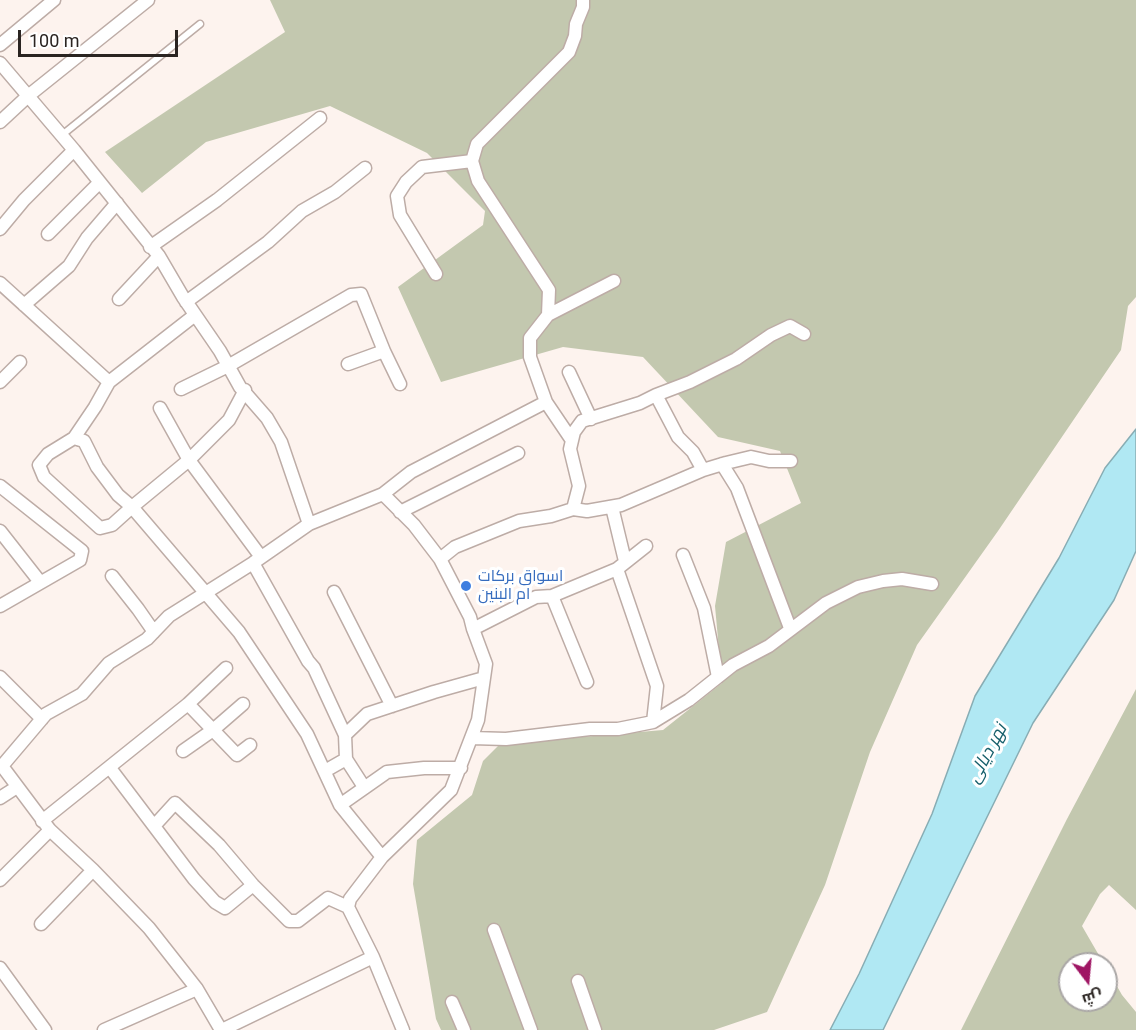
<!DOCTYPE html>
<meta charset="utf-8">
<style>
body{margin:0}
#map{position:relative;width:1136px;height:1030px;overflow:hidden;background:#fdf3ee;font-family:Roboto,Cairo,sans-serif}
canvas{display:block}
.north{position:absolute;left:1058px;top:952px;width:60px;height:60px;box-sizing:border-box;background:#fff;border:2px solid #aaa7a6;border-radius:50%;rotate:164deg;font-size:16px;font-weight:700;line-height:24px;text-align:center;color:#2a2421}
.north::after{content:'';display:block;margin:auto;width:21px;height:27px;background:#9f1664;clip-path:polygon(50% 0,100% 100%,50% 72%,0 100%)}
.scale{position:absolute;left:18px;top:30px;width:160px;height:27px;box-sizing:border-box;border:3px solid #2a2421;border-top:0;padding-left:8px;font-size:18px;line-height:21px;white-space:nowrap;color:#2a2421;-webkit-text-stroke:4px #fff;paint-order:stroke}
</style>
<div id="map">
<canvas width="1136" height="1030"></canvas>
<div class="north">ش</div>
<div class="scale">100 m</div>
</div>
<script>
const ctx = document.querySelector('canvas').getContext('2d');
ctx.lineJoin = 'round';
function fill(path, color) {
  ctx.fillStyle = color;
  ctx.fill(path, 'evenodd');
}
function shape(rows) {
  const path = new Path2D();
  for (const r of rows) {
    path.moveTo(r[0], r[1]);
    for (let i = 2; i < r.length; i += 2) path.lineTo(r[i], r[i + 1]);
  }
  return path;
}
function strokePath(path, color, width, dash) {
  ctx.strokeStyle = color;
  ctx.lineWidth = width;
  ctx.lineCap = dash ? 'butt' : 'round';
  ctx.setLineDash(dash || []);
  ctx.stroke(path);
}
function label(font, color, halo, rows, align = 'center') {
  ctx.font = font + ' Roboto,Cairo,sans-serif';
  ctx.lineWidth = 6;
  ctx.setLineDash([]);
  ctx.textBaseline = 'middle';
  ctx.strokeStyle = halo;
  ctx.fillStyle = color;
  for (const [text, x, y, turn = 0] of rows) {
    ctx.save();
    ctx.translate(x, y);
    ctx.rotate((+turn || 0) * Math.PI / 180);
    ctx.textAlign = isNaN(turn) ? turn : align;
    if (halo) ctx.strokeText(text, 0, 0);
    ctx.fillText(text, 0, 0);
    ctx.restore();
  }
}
const green = shape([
 [270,0,1136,0,1136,297,1128,306,1121,350,998,531,917,645,870,752,825,885,767,1012,714,1030,441,1030,436,1019,413,884,417,840,472,795,483,761,500,744,663,730,722,683,715,606,726,542,801,503,780,451,718,437,643,357,563,347,441,382,398,287,483,225,485,211,427,153,330,106,206,142,142,193,105,152,285,32],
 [1136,689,1136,910,1109,885,1100,894,1082,926,1104,964,1070,964,1070,1000,1106,1000,1106,967,1122,995,1136,1012,1136,1030,961,1030,1067,819]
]);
const water = shape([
 [1136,429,1136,551,1114,600,1033,723,883,1030,830,1030,859,974,932,814,975,696,1059,558,1105,468,1136,429]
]);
const lane = shape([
 [62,135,200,24]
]);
const street = shape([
 [0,45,54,0],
 [0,63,74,150,159,256,183,297,220,351,240,387,267,418,281,442,309,524,253,563,169,616,147,639,109,663,82,694,46,714,2,766],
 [0,122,28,96,148,0],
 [0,229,24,200,74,150],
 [48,234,99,183],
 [150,247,217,200,320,118],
 [436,274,400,215,397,196,406,182,422,167,472,161],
 [0,283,109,382],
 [119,299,159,256],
 [186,302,268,242,302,211,335,192,365,168],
 [24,305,69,266,87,238,117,203],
 [548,315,549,290,478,181,472,161,477,144,569,52,575,36,576,24,583,7,583,0],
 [384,351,400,384],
 [569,372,591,419],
 [0,382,20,362],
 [181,389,228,366,351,295,361,294,384,351,348,364],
 [245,390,229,420,189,460,132,507,112,525,100,528,44,477,39,465,48,454,74,438,84,441,97,467,118,495,132,507,239,632,307,734,340,805,382,857],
 [656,395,678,437,693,452,703,470],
 [160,408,189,460,261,557],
 [74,438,95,407,109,382,195,315],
 [571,439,546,402,530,357,530,338,548,315,614,281],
 [722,464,737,488,790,628],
 [0,486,82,551,80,560,0,606],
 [383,494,414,525,440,559,470,617,473,629,486,664,478,720,451,790,382,857,350,899,348,907,373,957,403,1030],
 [612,507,625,561],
 [573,509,579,486,570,449,574,432,582,421,640,403,656,395,690,382,736,359,771,335,790,326,804,334],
 [400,512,518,453],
 [309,524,383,494,411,472,546,402],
 [0,531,40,582],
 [683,555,704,608,718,677],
 [440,559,455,547,519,521,551,516,573,509,587,511,621,505,703,470,726,463,751,457,769,461,791,461],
 [253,563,308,661,314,668,345,735,346,759,364,787],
 [617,569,657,686,653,722],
 [112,576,138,609,154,632],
 [334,592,392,706],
 [552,596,587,682],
 [473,629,536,597,552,596,617,569,646,546],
 [0,677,42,719],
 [188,704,237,755,250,745],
 [345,735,367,714,434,692,484,678],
 [472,738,506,739,590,729,618,729,653,722,689,700,733,665,769,646,826,603,858,587,883,581,902,579,932,584],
 [183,751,213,730,243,704],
 [0,767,2,766,50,830,93,870,149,928,197,989,221,1030],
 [110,768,194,879,215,902,225,908,253,885],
 [325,771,346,759],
 [0,798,17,787],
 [340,805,387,772,424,768,461,768],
 [42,821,188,704,226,668],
 [155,825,175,803,219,845,253,885,289,921,298,921,328,898,348,907],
 [0,880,50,830],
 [41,924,93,870],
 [494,930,531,1030],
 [0,968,45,1030],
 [578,981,595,1030],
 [452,1002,464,1030],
 [104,1030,197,989],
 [222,1030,373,957]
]);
const markers = [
 [466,586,6,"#3f7fe0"]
];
const shopNames = [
 ["اسواق بركات",478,577],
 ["ام البنين",478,595]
];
const waterNames = [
 ["نهر ديالى",988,754,-62]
];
fill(green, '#c3c8af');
fill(water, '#b0e8f3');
strokePath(water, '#88adb4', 1.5);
strokePath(lane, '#bdaca6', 9);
strokePath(street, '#bdaca6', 15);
strokePath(lane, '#fff', 6);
strokePath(street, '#fff', 12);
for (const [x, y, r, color] of markers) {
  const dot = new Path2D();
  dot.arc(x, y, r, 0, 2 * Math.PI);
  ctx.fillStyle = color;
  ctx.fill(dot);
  strokePath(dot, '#fff', 2);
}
label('16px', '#366cbe', '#fff', shopNames, 'left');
label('italic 18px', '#17606c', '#fff', waterNames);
</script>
